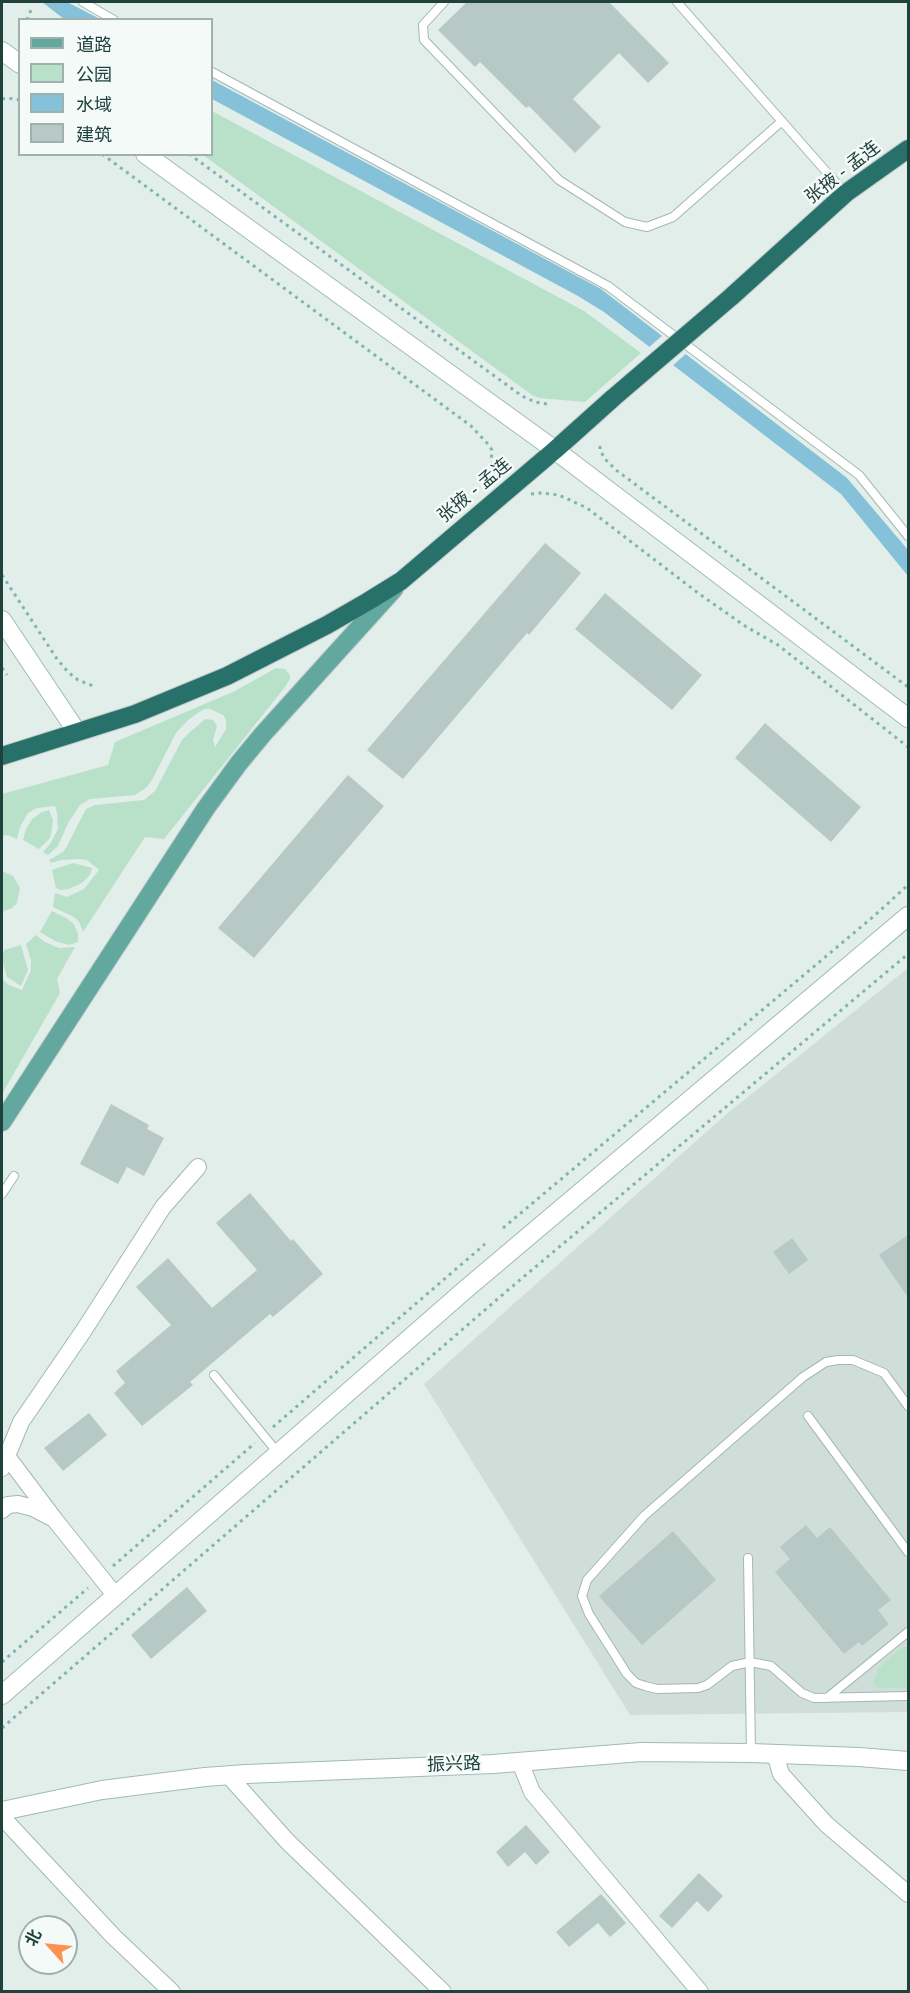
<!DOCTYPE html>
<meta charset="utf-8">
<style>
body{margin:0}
#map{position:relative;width:910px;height:1993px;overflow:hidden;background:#e2eeea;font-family:"Varela Round","Noto Sans SC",sans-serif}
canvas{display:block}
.frame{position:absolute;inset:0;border:3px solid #20423d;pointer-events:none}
.legend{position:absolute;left:18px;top:18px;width:195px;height:138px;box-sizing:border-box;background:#f4faf8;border:2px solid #9fb0ad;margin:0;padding:8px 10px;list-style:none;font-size:18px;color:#20423d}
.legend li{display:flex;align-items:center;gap:12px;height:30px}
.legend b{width:30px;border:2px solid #9fb0ad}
.north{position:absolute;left:18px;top:1915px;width:60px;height:60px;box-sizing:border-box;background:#f4faf8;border:2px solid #9fb0ad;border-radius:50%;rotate:297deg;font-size:16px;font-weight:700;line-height:24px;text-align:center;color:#20423d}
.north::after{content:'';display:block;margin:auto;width:21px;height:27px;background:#ff914f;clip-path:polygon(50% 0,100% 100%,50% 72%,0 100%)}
</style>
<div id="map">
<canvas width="910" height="1993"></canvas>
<div class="frame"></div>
<ul class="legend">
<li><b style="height:8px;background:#62a89f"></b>道路</li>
<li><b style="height:16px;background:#b9e1c9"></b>公园</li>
<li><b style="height:16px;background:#85c1d9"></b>水域</li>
<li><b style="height:16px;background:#b7c9c4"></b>建筑</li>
</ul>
<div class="north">北</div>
</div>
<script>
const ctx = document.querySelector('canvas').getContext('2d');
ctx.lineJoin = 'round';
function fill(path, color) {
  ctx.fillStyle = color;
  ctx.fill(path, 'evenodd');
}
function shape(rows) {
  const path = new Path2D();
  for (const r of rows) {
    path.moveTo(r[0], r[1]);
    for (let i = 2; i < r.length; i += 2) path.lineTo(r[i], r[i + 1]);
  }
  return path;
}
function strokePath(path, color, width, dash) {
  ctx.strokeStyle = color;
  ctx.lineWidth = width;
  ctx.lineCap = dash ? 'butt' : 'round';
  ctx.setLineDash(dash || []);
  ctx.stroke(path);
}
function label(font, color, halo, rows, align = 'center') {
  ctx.font = font + ' "Varela Round","Noto Sans SC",sans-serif';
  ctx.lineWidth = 5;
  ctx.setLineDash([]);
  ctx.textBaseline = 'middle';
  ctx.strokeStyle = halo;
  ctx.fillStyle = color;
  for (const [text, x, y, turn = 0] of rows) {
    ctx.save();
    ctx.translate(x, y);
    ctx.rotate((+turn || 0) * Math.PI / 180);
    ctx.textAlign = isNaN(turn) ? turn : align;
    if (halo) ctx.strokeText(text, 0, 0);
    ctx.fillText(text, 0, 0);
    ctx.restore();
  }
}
const built = shape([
 [908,968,908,1712,630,1715,424,1384,723,1117]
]);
const green = shape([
 [212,111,584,311,641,353,585,402,539,398,532,395,203,155,212,154],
 [276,668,285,669,290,675,290,679,285,687,164,839,145,837,83,932,79,922,74,917,53,907,55,893,67,897,84,889,99,870,87,860,80,859,61,860,51,863,49,860,63,852,66,848,86,809,95,805,144,800,155,791,182,740,189,733,205,719,213,720,217,726,213,740,215,747,226,729,226,720,223,715,210,709,204,709,189,719,176,733,152,780,146,788,135,795,90,799,80,805,68,823,58,846,48,855,43,852,50,844,58,829,57,813,55,806,37,808,28,813,20,827,17,839,8,835,3,836,2,794,108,765,115,742,235,691],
 [49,810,53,820,52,829,50,838,39,849,23,840,26,829,32,819,42,812],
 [73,863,92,868,90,875,82,883,69,889,60,890,56,888,52,870],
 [2,871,13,876,20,888,17,903,12,908,2,912],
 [52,911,66,918,74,924,78,934,78,942,69,945,55,941,40,932],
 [36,935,45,942,59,948,75,947,57,979,60,993,2,1094,2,976,4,981,9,985,22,990,31,970,31,960,26,944],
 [21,945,28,970,21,986,7,977,2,960,4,950],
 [908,1646,908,1688,878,1688,874,1685,874,1681,878,1669,900,1649]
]);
const water = shape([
 [42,2,67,2,100,19,64,19],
 [212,80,601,289,847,478,908,550,908,576,841,494,604,312,578,296,212,99]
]);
const pier = shape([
 [664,334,688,352,671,367,647,349]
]);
const building = shape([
 [467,2,609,2,669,63,648,83,619,53,573,99,601,127,575,153,529,106,526,108,480,62,475,67,438,30],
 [545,543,581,573,529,635,527,633,403,779,367,750],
 [605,593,702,675,672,710,575,629],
 [765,723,861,807,831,842,735,758],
 [348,775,384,806,254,958,218,928],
 [111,1104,149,1125,147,1129,164,1138,144,1176,127,1167,118,1184,80,1164],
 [250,1193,291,1241,293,1239,323,1274,273,1317,270,1314,190,1382,193,1385,142,1426,114,1393,125,1383,116,1371,171,1325,136,1287,168,1258,212,1308,257,1270,216,1223],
 [909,1234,909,1299,879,1255],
 [792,1238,808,1260,789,1274,773,1252],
 [89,1413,107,1435,63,1471,44,1448],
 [806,1525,817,1538,830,1527,891,1600,878,1610,889,1624,862,1646,859,1642,844,1654,775,1572,790,1559,780,1547],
 [673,1531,716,1580,642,1645,599,1596],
 [187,1587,207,1611,151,1659,131,1635],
 [526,1825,550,1852,536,1865,525,1852,508,1867,496,1852],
 [699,1873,723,1896,708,1912,697,1901,672,1928,659,1916],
 [601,1894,626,1923,610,1937,598,1923,569,1947,556,1932]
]);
const path = shape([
 [27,20,31,10],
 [2,99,7,98,20,100],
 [102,154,471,426,487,443,492,450,490,474],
 [189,154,522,396,535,402,547,404],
 [600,446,600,450,605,459,616,470,908,687],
 [531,494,541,493,559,495,587,508,698,593,745,626,778,645,908,747],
 [2,575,57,659,68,672,78,680,96,687],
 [2,668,7,675],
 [503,1228,874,916,908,885],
 [273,1427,485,1244],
 [113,1566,255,1443],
 [2,1662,88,1588],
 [2,1728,508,1290,908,954]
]);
const lane = shape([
 [83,2,114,20],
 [444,2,423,25,424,40,559,180,625,222,647,227,673,217,782,121],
 [677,2,845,193],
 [212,72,608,286,859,475,908,536],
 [2,1194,14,1176],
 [214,1375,278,1453],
 [908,1406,884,1373,853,1360,838,1360,826,1362,803,1377,644,1516,587,1580,582,1596,589,1614,627,1674,636,1683,645,1686,657,1689,698,1688,707,1685,732,1666,750,1662,771,1666,802,1693,814,1698,908,1696],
 [808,1416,908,1552],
 [748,1558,751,1753],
 [827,1698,908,1632]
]);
const street = shape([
 [2,1453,6,1455,55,1520,115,1595],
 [2,1468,21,1422,84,1330,163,1207,198,1167],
 [2,1510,8,1505,18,1504,33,1508,50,1517],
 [775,1754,781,1774,826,1824,908,1894],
 [520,1762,532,1792,700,1992],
 [228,1775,287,1841,443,1992],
 [2,1817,113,1936,172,1992]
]);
const secondary = shape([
 [2,51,20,64],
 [145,154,555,450,908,718],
 [2,620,77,732],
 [2,1695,466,1289,908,916],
 [2,1811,102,1790,205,1777,246,1774,493,1764,641,1752,751,1753,859,1757,908,1761]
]);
const primary = shape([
 [2,1122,206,808,239,763,263,734,394,589]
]);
const highway = shape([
 [731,297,846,193,908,149],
 [2,756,135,714,227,676,327,625,367,602,401,581,555,450,613,398]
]);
const highwayBridge = shape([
 [613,398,731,297]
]);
const streetNames = [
 ["张掖 - 孟连",843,173,-38],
 ["张掖 - 孟连",475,491,-40],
 ["振兴路",454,1765,-2]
];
fill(built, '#d0deda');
fill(green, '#b9e1c9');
fill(water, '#85c1d9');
fill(pier, '#e2eeea');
fill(building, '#b7c9c4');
strokePath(lane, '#a4b7b3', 10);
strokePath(street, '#a4b7b3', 18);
strokePath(secondary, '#9fbbb5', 20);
strokePath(primary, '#c1cac9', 20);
strokePath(highway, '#c1cac9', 20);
strokePath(path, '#7fb5ab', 3, [3, 4.5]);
strokePath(lane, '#fff', 8);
strokePath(street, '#fff', 16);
strokePath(secondary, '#fff', 18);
strokePath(primary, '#62a89f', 18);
strokePath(highway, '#28716b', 18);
strokePath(highwayBridge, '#c1cac9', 20, []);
strokePath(highwayBridge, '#28716b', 18);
label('18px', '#20423d', '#f4faf8', streetNames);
</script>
